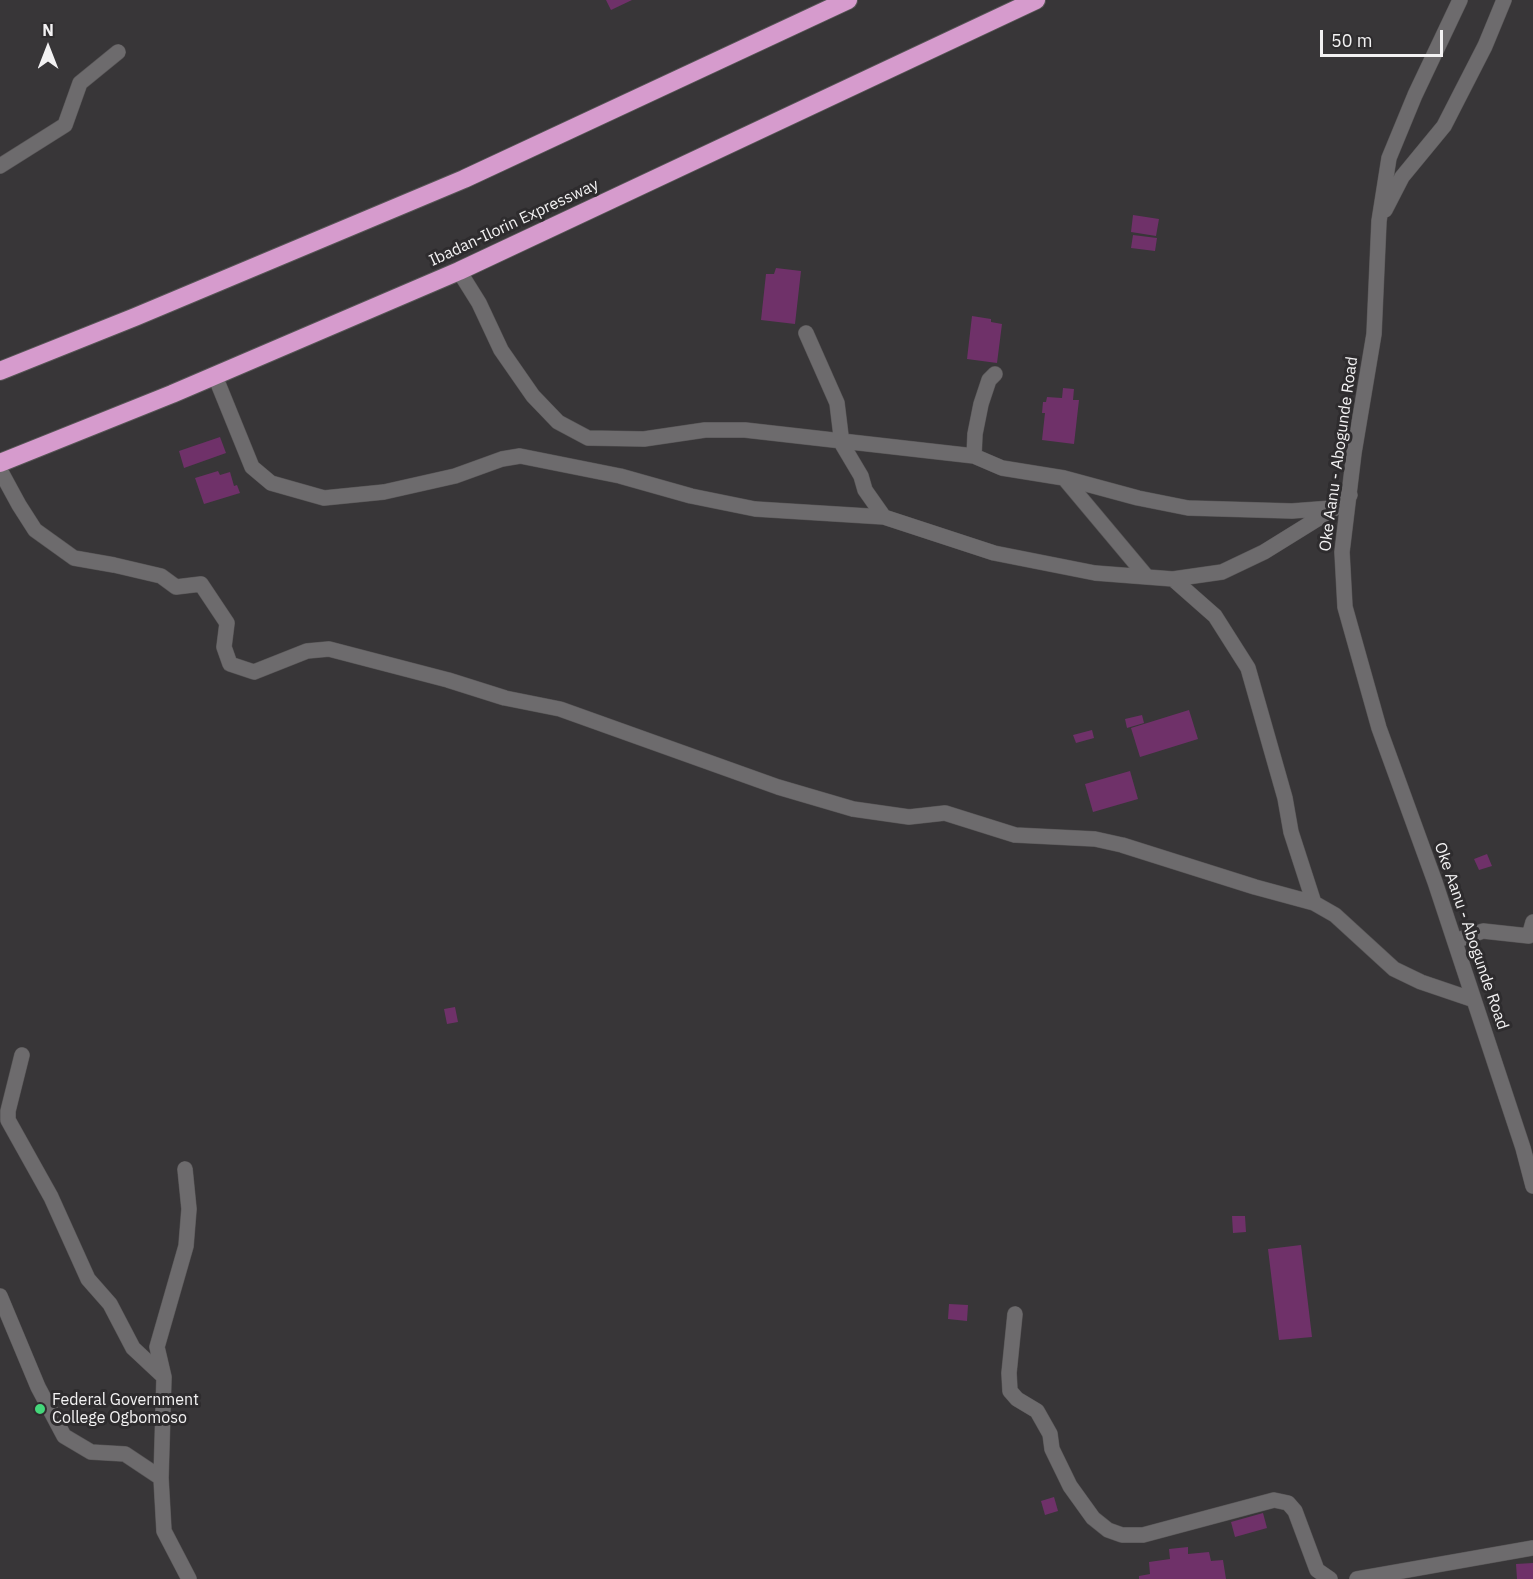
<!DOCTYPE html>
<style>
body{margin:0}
#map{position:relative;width:1533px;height:1579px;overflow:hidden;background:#383638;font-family:"IBM Plex Sans",sans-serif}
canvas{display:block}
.north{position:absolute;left:18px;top:18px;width:60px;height:60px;-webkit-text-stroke:4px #2e2c2e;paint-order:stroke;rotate:0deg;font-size:16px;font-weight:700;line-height:24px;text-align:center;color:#f3f2f3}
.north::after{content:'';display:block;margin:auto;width:21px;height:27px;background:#f3f2f3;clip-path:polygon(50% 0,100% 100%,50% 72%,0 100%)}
.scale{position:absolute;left:1320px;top:30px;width:123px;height:27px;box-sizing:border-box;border:3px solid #f3f2f3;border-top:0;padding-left:8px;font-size:18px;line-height:21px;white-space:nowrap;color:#f3f2f3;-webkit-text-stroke:4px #2e2c2e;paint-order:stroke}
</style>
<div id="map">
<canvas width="1533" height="1579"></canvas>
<div class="north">N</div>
<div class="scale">50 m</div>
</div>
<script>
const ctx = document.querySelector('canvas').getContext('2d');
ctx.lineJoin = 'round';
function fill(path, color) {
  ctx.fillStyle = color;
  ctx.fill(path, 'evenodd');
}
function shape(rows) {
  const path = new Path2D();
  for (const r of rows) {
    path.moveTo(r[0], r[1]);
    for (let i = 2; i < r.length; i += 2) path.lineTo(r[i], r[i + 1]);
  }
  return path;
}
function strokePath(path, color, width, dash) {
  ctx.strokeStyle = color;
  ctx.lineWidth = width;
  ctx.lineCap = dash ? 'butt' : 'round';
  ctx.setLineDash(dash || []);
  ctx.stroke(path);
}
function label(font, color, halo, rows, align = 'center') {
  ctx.font = font + ' "IBM Plex Sans",sans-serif';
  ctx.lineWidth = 6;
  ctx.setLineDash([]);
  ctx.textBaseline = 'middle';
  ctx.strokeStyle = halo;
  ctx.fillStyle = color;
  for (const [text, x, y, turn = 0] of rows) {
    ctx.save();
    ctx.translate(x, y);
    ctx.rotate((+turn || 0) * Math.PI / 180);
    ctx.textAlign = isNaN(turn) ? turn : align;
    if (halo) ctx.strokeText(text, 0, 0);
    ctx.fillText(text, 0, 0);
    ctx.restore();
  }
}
const building = shape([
 [606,0,632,0,611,10],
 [1133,215,1159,219,1156,236,1131,232],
 [1133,235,1157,238,1155,251,1131,248],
 [776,268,801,271,795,324,761,320,766,274,774,274],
 [972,316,991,319,991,322,1002,324,997,363,967,359],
 [1063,388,1074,389,1073,400,1079,400,1074,444,1042,440,1045,413,1042,413,1043,402,1046,402,1047,397,1062,398],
 [220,437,226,453,184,468,179,451],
 [218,471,220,475,230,472,234,486,237,485,240,493,204,504,195,478],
 [1189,710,1198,739,1140,757,1131,728],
 [1142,715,1144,723,1127,728,1125,719],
 [1092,730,1094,738,1076,743,1073,735],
 [1130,771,1138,799,1093,812,1085,784],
 [1487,854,1492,866,1479,870,1474,859],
 [455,1007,458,1022,447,1024,444,1009],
 [1232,1216,1245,1216,1246,1232,1233,1233],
 [1301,1245,1312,1337,1279,1340,1268,1249],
 [949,1304,968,1305,967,1321,948,1319],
 [1054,1497,1058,1511,1045,1515,1041,1501],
 [1263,1513,1267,1528,1235,1537,1231,1522],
 [1188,1547,1188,1554,1209,1552,1211,1561,1223,1560,1226,1579,1139,1579,1139,1576,1150,1574,1149,1562,1170,1559,1169,1549],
 [1533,1563,1533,1579,1517,1579,1516,1564]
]);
const minor = shape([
 [1460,0,1415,95,1389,158,1379,221,1374,334,1354,453,1342,552,1345,607,1379,728,1435,882,1523,1148,1533,1186],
 [0,166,65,125,80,83,118,52],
 [1385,210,1402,177,1444,126,1485,46,1504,0],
 [459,271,479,303,501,350,533,396,558,422,588,438,644,439,705,430,745,430,974,456,1002,468,1064,478,1138,498,1188,508,1292,511,1332,508],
 [806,333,837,403,842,444,861,476,865,490,884,517],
 [215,376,252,467,271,483,324,498,384,492,455,476,502,459,520,456,620,476,691,496,755,509,884,517,994,553,1095,573,1173,579,1222,572,1264,552,1335,508,1350,495],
 [974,456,975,434,981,404,989,380,995,374],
 [0,470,19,505,35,530,74,558,114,565,161,576,176,587,201,584,227,623,224,647,230,664,254,672,307,651,329,649,448,680,505,698,560,709,778,787,853,809,909,817,945,813,1015,835,1095,839,1122,845,1255,887,1314,903,1335,915,1394,969,1421,982,1474,1000],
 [1064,478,1147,577],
 [1173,579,1215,616,1248,668,1285,798,1291,832,1314,903],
 [1455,941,1483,931,1529,936,1533,922],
 [22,1055,8,1111,8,1120,51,1197,88,1279,110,1304,133,1348,164,1377],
 [185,1169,189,1209,186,1246,157,1347,164,1377,161,1478,164,1531,189,1579],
 [0,1296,38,1387,64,1436,91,1452,125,1454,161,1478],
 [1015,1314,1009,1373,1010,1391,1017,1399,1037,1411,1050,1434,1052,1449,1070,1486,1093,1518,1108,1530,1122,1535,1143,1535,1274,1500,1288,1503,1295,1511,1317,1570,1330,1579],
 [1357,1579,1533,1548]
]);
const highway = shape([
 [0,371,135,317,464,179,848,0],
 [0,463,172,394,459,271,1036,0]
]);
const markers = [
 [40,1409,6,"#44d77a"]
];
const streetNames = [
 ["Ibadan-Ilorin Expressway",514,223,-25],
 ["Oke Aanu - Abogunde Road",1339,454,-82],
 ["Oke Aanu - Abogunde Road",1471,936,71]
];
const poiNames = [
 ["Federal Government",52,1400],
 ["College Ogbomoso",52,1418]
];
fill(building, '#6f3169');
strokePath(minor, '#575556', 16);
strokePath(highway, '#575556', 20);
strokePath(minor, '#6d6b6d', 15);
strokePath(highway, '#d69bcd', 18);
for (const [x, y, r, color] of markers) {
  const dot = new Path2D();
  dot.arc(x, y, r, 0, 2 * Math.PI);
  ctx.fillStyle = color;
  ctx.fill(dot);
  strokePath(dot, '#2e2c2e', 2);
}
label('16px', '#f3f2f3', '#2e2c2e', streetNames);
label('16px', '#f3f2f3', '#2e2c2e', poiNames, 'left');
</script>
